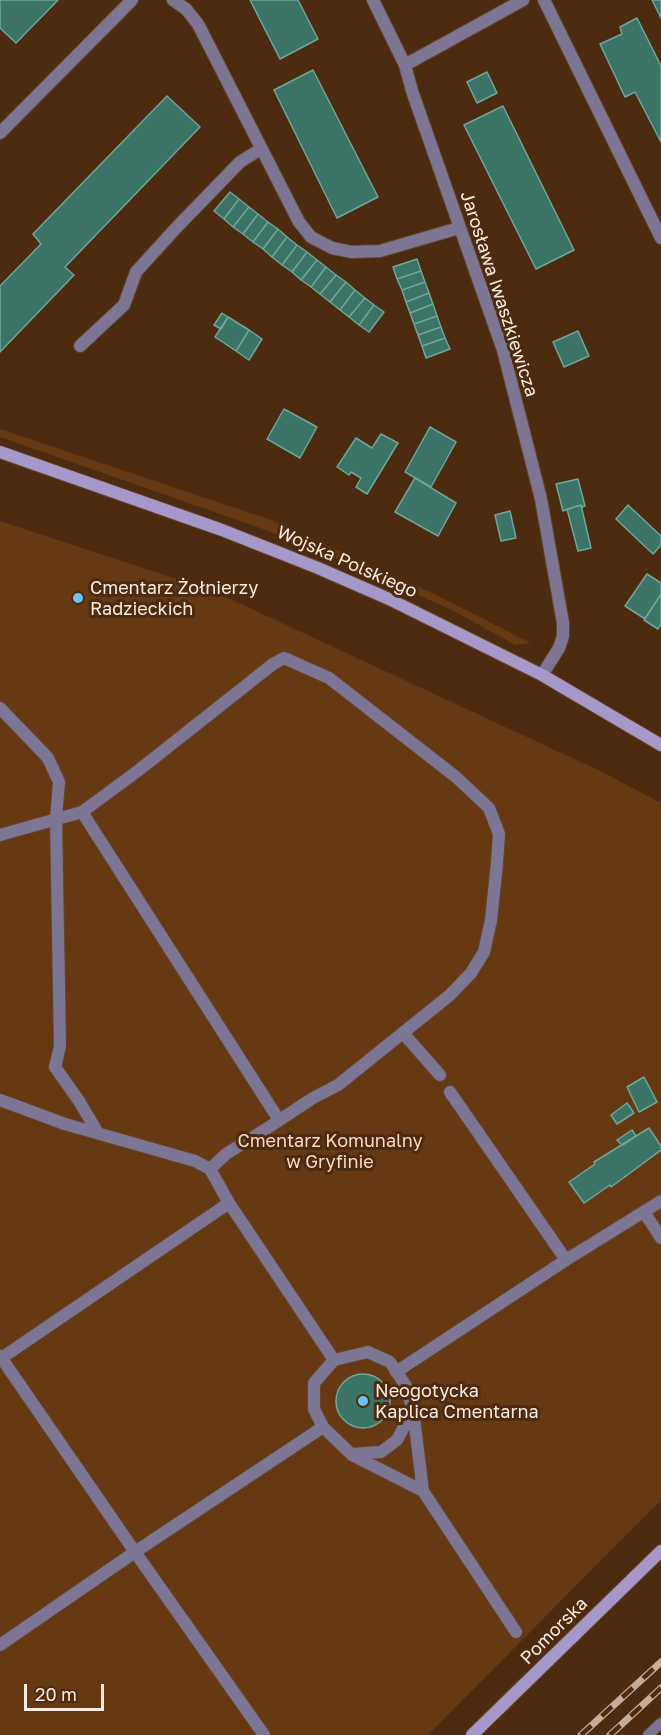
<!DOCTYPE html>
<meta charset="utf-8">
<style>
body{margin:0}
#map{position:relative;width:661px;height:1735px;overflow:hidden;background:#4c2b10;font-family:"Golos Text",sans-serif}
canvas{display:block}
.scale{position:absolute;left:24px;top:1684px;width:80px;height:27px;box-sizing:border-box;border:3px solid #fdebdf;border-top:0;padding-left:8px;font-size:18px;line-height:21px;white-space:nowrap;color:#fdebdf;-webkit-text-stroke:4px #4c2b10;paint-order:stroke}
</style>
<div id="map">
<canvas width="661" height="1735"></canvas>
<div class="scale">20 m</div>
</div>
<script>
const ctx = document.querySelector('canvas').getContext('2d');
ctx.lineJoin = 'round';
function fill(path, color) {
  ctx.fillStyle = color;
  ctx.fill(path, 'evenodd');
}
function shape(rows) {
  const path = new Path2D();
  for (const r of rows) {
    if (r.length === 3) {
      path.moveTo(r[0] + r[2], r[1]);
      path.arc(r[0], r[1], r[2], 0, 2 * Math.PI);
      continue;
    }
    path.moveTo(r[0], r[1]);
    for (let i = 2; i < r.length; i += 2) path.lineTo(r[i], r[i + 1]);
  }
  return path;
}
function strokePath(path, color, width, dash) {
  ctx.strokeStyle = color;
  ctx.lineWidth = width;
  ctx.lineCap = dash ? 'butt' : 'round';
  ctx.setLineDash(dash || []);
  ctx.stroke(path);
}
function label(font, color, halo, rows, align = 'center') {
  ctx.font = font + ' "Golos Text",sans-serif';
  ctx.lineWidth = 6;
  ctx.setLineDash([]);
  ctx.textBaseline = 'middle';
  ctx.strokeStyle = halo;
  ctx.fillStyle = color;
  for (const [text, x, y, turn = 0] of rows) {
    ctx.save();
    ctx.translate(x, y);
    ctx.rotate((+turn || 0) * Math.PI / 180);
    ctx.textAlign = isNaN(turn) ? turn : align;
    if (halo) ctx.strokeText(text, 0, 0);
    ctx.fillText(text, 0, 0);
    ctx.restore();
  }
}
const green = shape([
 [0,429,271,520,428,591,531,643,515,645,456,612,359,568,260,528,0,437],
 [0,521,213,591,600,771,661,803,661,1500,428,1735,0,1735]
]);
const building = shape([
 [0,0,58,0,16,43,0,28,0,0],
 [250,0,298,0,318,39,280,59,250,0],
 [652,0,661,0,661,18,652,0],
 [637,18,661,66,661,142,635,92,625,97,600,44,622,34,620,27,637,18],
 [313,70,378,197,337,218,274,90,313,70],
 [487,72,497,93,477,103,467,82,487,72],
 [167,96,200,127,65,267,74,275,0,352,0,286,41,244,33,234,167,96],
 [503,106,574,250,536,269,464,125,503,106],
 [230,192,239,199,224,219,214,211,230,192],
 [239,199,249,207,233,227,224,219,239,199],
 [249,207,258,214,243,234,233,227,249,207],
 [258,214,268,222,253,242,243,234,258,214],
 [268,222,278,229,263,249,253,242,268,222],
 [278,229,287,237,272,257,263,249,278,229],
 [287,237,297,245,282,265,272,257,287,237],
 [297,245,307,252,292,272,282,265,297,245],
 [307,252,317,260,301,280,292,272,307,252],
 [417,259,421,271,397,279,393,267,417,259],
 [317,260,326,267,311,287,301,280,317,260],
 [326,267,336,275,320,294,311,287,326,267],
 [421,271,425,282,402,290,397,279,421,271],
 [336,275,346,282,330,302,320,294,336,275],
 [346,282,355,290,340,310,330,302,346,282],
 [425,282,429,293,406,302,402,290,425,282],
 [355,290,365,298,349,317,340,310,355,290],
 [429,293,433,304,410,313,406,302,429,293],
 [365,298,374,305,359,325,349,317,365,298],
 [433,304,437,316,414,324,410,313,433,304],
 [374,305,384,312,369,332,359,325,374,305],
 [222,313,228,317,221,329,214,325,222,313],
 [437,316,441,327,418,335,414,324,437,316],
 [228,317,249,330,236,351,215,337,228,317],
 [441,327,445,338,422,346,418,335,441,327],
 [249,330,262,339,249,360,236,351,249,330],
 [578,331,589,356,564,367,553,342,578,331],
 [445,338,450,349,426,358,422,346,445,338],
 [284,409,317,427,300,458,267,439,284,409],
 [430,427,456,442,431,487,405,472,430,427],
 [381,434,398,443,367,494,356,487,361,478,351,472,349,475,337,467,356,438,372,448,381,434],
 [415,478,456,503,438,536,395,512,415,478],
 [578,479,585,506,582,507,581,505,563,511,556,484,578,479],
 [581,505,591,548,578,551,567,509,581,505],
 [628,505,661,536,661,545,653,554,616,519,628,505],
 [510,511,516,538,501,541,495,515,510,511],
 [647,574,661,583,661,594,645,619,625,606,647,574],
 [661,594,661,624,658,629,644,620,661,594],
 [644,1077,657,1102,639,1112,627,1087,644,1077],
 [627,1103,634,1113,617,1124,611,1115,627,1103],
 [649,1128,661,1146,661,1150,611,1187,610,1185,584,1203,569,1182,595,1164,594,1162,649,1128],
 [632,1130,636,1136,623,1145,621,1144,617,1140,632,1130],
 [363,1401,27]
]);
const lane = shape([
 [648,1735,661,1723]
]);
const street = shape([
 [173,0,186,9,198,24,299,222,311,237,332,248,352,252,380,251,459,228],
 [373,0,405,65,412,91,503,350,541,499,563,623,563,636,559,648,542,675],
 [544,0,661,238],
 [405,65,523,0],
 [0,133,132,0],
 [80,346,124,305,136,272,176,228,240,162,261,149],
 [0,708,48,758,59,782,56,819,60,1046,55,1067,79,1101,98,1133],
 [82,812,279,1120],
 [0,835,82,812,139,770,273,664,284,658,329,678,456,777,489,808,499,834,497,863,491,920,484,952,471,973,450,995,338,1085,313,1098,266,1129,226,1154,210,1169],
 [403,1033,440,1075],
 [450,1092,566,1260],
 [0,1100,65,1124,195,1161,210,1169,229,1203],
 [644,1212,661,1238],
 [0,1356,135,1552,264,1735],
 [0,1359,229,1203,334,1360],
 [396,1372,566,1260,661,1201],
 [353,1454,381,1452,397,1440,413,1410],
 [423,1491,352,1455,323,1427,314,1409,314,1383,334,1360,368,1352,390,1362,406,1386,413,1410,423,1491,516,1632],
 [0,1645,135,1552,323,1427]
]);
const secondary = shape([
 [0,452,222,530,318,568,389,599,542,675,661,745],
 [472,1735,661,1551]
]);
const rail = shape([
 [581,1735,661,1662],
 [610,1735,661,1688]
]);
const markers = [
 [78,598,6,"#6ec2f3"],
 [363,1401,6,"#6ec2f3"]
];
const streetNames = [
 ["Jarosława Iwaszkiewicza",499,294,72],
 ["Wojska Polskiego",347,562,24],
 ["Pomorska",554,1631,-45]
];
const poiNames = [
 ["Cmentarz Żołnierzy",90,588],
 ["Radzieckich",90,609],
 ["Neogotycka",375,1391],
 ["Kaplica Cmentarna",375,1412]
];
const parkNames = [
 ["Cmentarz Komunalny",330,1141],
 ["w Gryfinie",330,1162]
];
fill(green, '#663913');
fill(building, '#3b7366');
strokePath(building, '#6ea798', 1.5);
strokePath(lane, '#65462d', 12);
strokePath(street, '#65462d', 14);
strokePath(secondary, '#65462d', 14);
strokePath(lane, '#7d7594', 10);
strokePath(street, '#7d7594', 12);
strokePath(secondary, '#a699ca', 12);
strokePath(rail, '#c4ad9c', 7);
strokePath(rail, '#4c2b10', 4.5, [14]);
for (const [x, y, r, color] of markers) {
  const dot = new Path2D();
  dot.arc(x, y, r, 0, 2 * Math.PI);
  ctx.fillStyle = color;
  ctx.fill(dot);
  strokePath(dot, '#4c2b10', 2);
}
label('18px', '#fdebdf', '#4c2b10', streetNames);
label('18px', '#fdebdf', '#4c2b10', poiNames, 'left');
label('18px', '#ffd9bf', '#4c2b10', parkNames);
</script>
